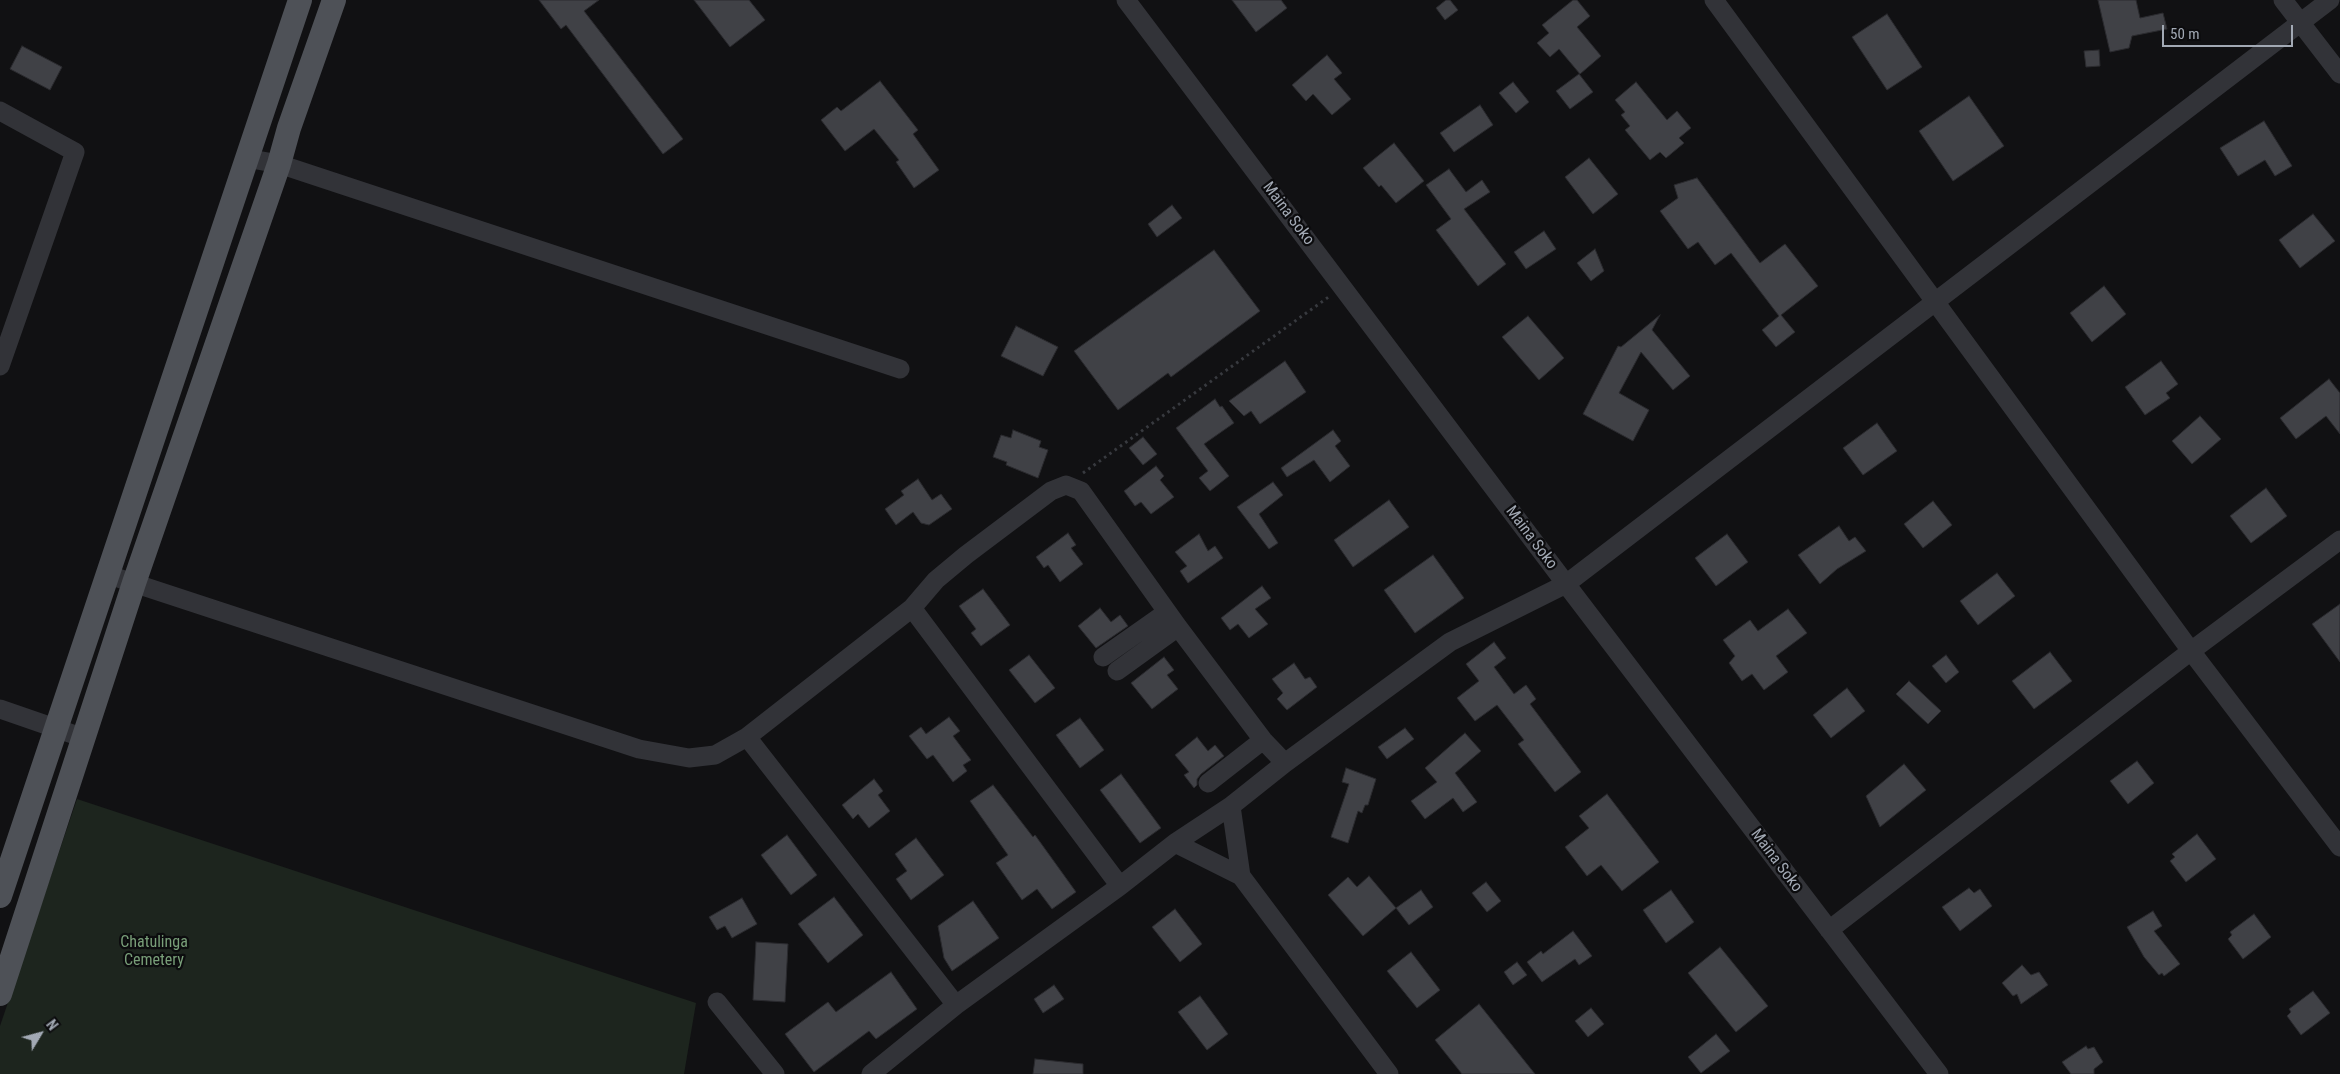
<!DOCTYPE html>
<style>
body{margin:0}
#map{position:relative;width:2340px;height:1074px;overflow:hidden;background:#111113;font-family:"Roboto Condensed",sans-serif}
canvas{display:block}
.north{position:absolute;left:15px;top:1009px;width:50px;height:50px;-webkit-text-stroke:4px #0c0c0e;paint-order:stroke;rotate:53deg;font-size:14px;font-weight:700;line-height:20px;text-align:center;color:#a2a9b4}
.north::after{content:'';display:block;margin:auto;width:18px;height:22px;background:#a2a9b4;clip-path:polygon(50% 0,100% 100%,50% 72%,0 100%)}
.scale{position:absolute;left:2162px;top:25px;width:131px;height:22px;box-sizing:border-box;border:2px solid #a2a9b4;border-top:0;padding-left:6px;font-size:15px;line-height:18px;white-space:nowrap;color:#a2a9b4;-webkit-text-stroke:4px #0c0c0e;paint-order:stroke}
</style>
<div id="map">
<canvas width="2340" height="1074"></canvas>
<div class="north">N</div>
<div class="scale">50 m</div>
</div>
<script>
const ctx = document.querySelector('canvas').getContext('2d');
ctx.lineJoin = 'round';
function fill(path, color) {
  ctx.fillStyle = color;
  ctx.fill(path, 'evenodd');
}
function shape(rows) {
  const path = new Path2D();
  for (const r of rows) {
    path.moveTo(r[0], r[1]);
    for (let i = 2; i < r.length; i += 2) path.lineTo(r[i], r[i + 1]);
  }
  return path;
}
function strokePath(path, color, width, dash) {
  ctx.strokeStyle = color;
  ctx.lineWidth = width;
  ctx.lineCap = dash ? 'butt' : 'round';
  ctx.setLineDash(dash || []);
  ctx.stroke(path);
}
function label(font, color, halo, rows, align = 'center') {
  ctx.font = font + ' "Roboto Condensed",sans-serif';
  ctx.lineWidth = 4.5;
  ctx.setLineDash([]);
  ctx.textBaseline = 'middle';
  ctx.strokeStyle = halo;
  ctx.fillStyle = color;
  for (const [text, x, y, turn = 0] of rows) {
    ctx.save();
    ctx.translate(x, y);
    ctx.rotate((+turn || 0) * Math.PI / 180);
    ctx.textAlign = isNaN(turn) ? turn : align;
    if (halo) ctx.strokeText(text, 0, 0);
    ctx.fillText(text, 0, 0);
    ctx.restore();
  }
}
const green = shape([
 [77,799,696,1003,684,1074,0,1074,0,1026]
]);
const building = shape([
 [539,0,599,0,584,11,683,139,663,154,566,25,561,29,539,0],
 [694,0,749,0,765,20,730,47,694,0],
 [1232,0,1281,0,1287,8,1256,32,1232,0],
 [1446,0,1450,0,1458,10,1445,20,1436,8,1446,0],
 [1573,0,1577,0,1590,16,1577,27,1601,56,1580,74,1559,49,1550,57,1537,43,1549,33,1542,25,1573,0],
 [2098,0,2136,0,2140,18,2163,13,2167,29,2132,36,2129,48,2110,52,2098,0],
 [1887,14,1922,67,1887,90,1852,37,1887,14],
 [22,46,62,67,50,90,10,69,22,46],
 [2099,50,2100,66,2086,67,2084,51,2099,50],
 [1327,55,1342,73,1334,79,1351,99,1332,115,1313,94,1306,101,1292,85,1327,55],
 [1579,74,1593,92,1570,109,1556,91,1579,74],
 [880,81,918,130,913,134,939,170,914,188,896,162,899,160,874,129,845,151,821,120,837,107,841,111,880,81],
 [1513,82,1529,102,1516,113,1499,93,1513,82],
 [1636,82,1667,120,1677,111,1691,128,1679,138,1684,143,1666,158,1660,152,1650,160,1625,130,1630,126,1621,115,1625,112,1615,100,1636,82],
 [1969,96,2004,146,1953,181,1919,131,1969,96],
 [1480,105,1493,125,1454,152,1440,133,1480,105],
 [2264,121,2292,166,2275,176,2265,160,2238,176,2220,148,2264,121],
 [1394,143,1424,181,1396,203,1381,185,1379,187,1363,168,1394,143],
 [1589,158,1618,194,1593,214,1565,177,1589,158],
 [1449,169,1466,192,1482,180,1490,192,1464,209,1506,264,1478,286,1436,230,1451,219,1426,185,1449,169],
 [1697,178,1760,263,1785,244,1818,286,1781,315,1795,332,1776,347,1762,330,1779,316,1731,253,1715,265,1698,242,1688,249,1660,211,1678,198,1674,185,1697,178],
 [1172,205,1182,218,1157,237,1148,224,1172,205],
 [2313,214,2335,241,2300,268,2279,240,2313,214],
 [1544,231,1556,249,1526,269,1514,252,1544,231],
 [1595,249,1604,271,1591,281,1577,263,1595,249],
 [1214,250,1260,311,1171,377,1168,373,1118,410,1074,351,1214,250],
 [2104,286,2126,314,2092,342,2070,313,2104,286],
 [1660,315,1652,330,1690,376,1673,390,1641,352,1619,393,1649,410,1633,441,1583,414,1618,346,1621,347,1660,315],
 [1528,316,1564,358,1539,380,1502,337,1528,316],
 [1016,326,1058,347,1043,376,1001,356,1016,326],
 [1285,361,1306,392,1260,424,1251,411,1244,416,1229,401,1285,361],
 [2161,361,2178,384,2166,393,2170,398,2145,415,2125,387,2161,361],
 [2329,379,2340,393,2340,434,2326,416,2296,439,2280,418,2329,379],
 [1215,399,1220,407,1222,406,1234,423,1204,444,1229,476,1210,491,1199,478,1208,471,1176,428,1215,399],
 [2200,416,2221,439,2192,464,2172,441,2200,416],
 [1877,423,1897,451,1863,475,1843,448,1877,423],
 [1013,430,1041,441,1039,447,1048,450,1038,478,1006,465,1007,462,993,457,1001,435,1011,438,1013,430],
 [1333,430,1341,441,1335,446,1350,466,1330,482,1314,460,1287,477,1281,468,1333,430],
 [1143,437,1157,454,1143,465,1129,448,1143,437],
 [1156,466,1164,476,1160,480,1174,497,1151,514,1141,502,1135,506,1124,491,1156,466],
 [918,479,932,500,941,494,952,509,929,525,921,523,913,512,896,525,885,509,904,495,901,491,918,479],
 [1273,482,1283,495,1259,514,1278,543,1269,549,1237,507,1273,482],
 [2266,488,2287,516,2251,543,2230,516,2266,488],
 [1389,500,1409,527,1353,567,1334,540,1389,500],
 [1933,501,1952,525,1923,548,1904,524,1933,501],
 [1839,526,1849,541,1855,537,1866,551,1837,569,1820,584,1798,555,1839,526],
 [1068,533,1076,545,1071,548,1083,564,1060,582,1048,565,1044,568,1036,557,1068,533],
 [1199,534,1208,551,1215,546,1223,558,1188,583,1180,571,1187,566,1175,552,1199,534],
 [1727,534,1748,562,1716,586,1695,558,1727,534],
 [1433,555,1464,598,1415,633,1384,590,1433,555],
 [1997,573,2015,596,1978,625,1960,601,1997,573],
 [1262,586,1271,598,1255,609,1268,624,1249,638,1238,624,1230,630,1221,618,1262,586],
 [983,589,1010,625,981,646,971,633,976,629,959,606,983,589],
 [2340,604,2340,662,2312,624,2340,604],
 [1100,608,1111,622,1120,615,1128,626,1096,648,1078,626,1100,608],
 [1788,609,1807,633,1776,656,1788,672,1764,690,1752,674,1742,681,1729,663,1735,656,1723,640,1750,620,1758,631,1788,609],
 [1494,642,1506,658,1494,667,1514,694,1526,685,1536,699,1530,704,1581,772,1555,792,1518,744,1524,740,1497,705,1475,721,1457,698,1479,681,1466,664,1494,642],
 [2050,652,2072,681,2034,709,2012,681,2050,652],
 [1029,655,1055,688,1035,703,1009,670,1029,655],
 [1946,655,1959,672,1946,683,1932,666,1946,655],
 [1164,657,1174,670,1167,675,1178,689,1152,709,1131,683,1164,657],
 [1294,663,1305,679,1310,677,1317,687,1287,710,1277,699,1283,693,1272,679,1294,663],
 [1909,681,1941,711,1928,724,1896,694,1909,681],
 [1847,688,1865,711,1831,738,1813,715,1847,688],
 [949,717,960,731,953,736,971,760,963,765,967,771,953,782,933,755,927,759,909,736,921,727,926,734,949,717],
 [1080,718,1104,750,1080,768,1056,735,1080,718],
 [1405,728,1414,739,1387,759,1378,747,1405,728],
 [1465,733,1481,751,1455,773,1477,802,1463,812,1453,798,1425,819,1411,801,1437,782,1425,768,1465,733],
 [1197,737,1208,751,1215,745,1224,756,1201,774,1197,779,1197,785,1194,788,1184,775,1189,772,1175,755,1197,737],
 [2137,761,2154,783,2128,804,2110,781,2137,761],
 [1904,764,1926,790,1880,827,1866,796,1904,764],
 [1346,768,1376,779,1368,805,1365,805,1362,813,1358,811,1348,843,1331,837,1349,784,1342,782,1346,768],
 [1121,774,1161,828,1140,843,1100,790,1121,774],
 [874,779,883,791,878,795,890,811,869,828,858,814,853,819,842,805,874,779],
 [993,785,1033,837,1035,835,1076,892,1052,909,1037,889,1022,900,996,863,1008,855,970,801,993,785],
 [1607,794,1659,862,1622,891,1601,865,1587,876,1565,847,1589,828,1579,816,1607,794],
 [2197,834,2216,859,2186,882,2170,861,2175,857,2172,854,2197,834],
 [787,835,817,875,791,895,761,855,787,835],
 [916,838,944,875,911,900,896,879,907,871,895,854,916,838],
 [1369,876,1396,908,1363,936,1328,895,1348,877,1357,887,1369,876],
 [1486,882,1501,901,1487,912,1472,893,1486,882],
 [1969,888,1974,893,1980,889,1992,906,1960,931,1942,907,1969,888],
 [1421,890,1433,907,1409,925,1396,908,1421,890],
 [1671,890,1694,922,1666,943,1643,910,1671,890],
 [834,897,863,935,828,963,798,924,834,897],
 [742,898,757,924,732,938,725,926,717,930,709,917,742,898],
 [973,901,999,938,952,971,944,958,938,926,973,901],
 [1175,909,1202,944,1180,962,1152,927,1175,909],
 [2153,911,2162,926,2154,931,2180,964,2164,976,2162,973,2159,975,2144,957,2127,927,2153,911],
 [2254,914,2271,937,2243,959,2228,939,2232,935,2230,932,2254,914],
 [1573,931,1592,956,1579,965,1575,959,1542,982,1527,962,1541,951,1543,954,1573,931],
 [756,942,788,944,785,1002,753,1000,756,942],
 [1720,947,1768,1006,1736,1032,1688,973,1720,947],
 [1411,952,1440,990,1417,1008,1387,971,1411,952],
 [1517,962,1527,975,1513,985,1504,972,1517,962],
 [2022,965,2031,975,2039,972,2048,985,2021,1004,2017,994,2013,996,2002,983,2022,965],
 [891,972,917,1009,876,1039,869,1031,814,1072,785,1034,828,1002,836,1012,891,972],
 [1054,985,1064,999,1043,1013,1034,999,1054,985],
 [2313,991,2330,1013,2301,1035,2287,1016,2291,1012,2289,1009,2313,991],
 [1200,996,1228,1034,1207,1050,1178,1012,1200,996],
 [1479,1004,1535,1074,1462,1074,1435,1040,1479,1004],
 [1591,1008,1604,1024,1588,1037,1575,1021,1591,1008],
 [1716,1034,1730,1051,1701,1073,1688,1057,1716,1034],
 [2086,1046,2088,1049,2094,1047,2103,1062,2094,1069,2094,1074,2071,1074,2062,1062,2086,1046],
 [1035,1059,1083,1064,1083,1074,1033,1074,1035,1059]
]);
const path = shape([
 [1083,473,1330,296]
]);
const minor = shape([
 [1126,0,1566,584,1939,1074],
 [1714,0,2191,651,2340,847],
 [2283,0,2340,74],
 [0,111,75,152,0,366],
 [246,158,279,164,900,369],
 [106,574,639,749,689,758,715,755,747,737,912,608,936,580,966,555,1051,491,1066,485,1081,491,1178,627,1263,740,1285,763],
 [912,608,1120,886],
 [1103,657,1167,612],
 [1117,671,1178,627],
 [0,709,84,738],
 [747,737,956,1005],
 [1208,783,1263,740],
 [1231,806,1241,876],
 [1175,843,1241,876,1389,1074],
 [1829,930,2191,651,2340,540],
 [717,1002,775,1074],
 [871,1074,956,1005,1120,886,1175,843,1231,806,1285,763,1450,642,1566,584,2330,0]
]);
const major = shape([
 [0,896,300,0],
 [0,994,134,583,279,164,289,128,334,0]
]);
const streetNames = [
 ["Maina Soko",1288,214,53],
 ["Maina Soko",1531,538,53],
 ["Maina Soko",1776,861,53]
];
const parkNames = [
 ["Chatulinga",154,943],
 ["Cemetery",154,961]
];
fill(green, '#1d251e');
fill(building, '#404146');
strokePath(building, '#2b2b2f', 1);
strokePath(path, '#383a3f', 3, [2.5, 4]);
strokePath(minor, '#323338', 19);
strokePath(major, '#4e5157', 24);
label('16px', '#a2a9b4', '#0c0c0e', streetNames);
label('16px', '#799f79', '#0c0c0e', parkNames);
</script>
